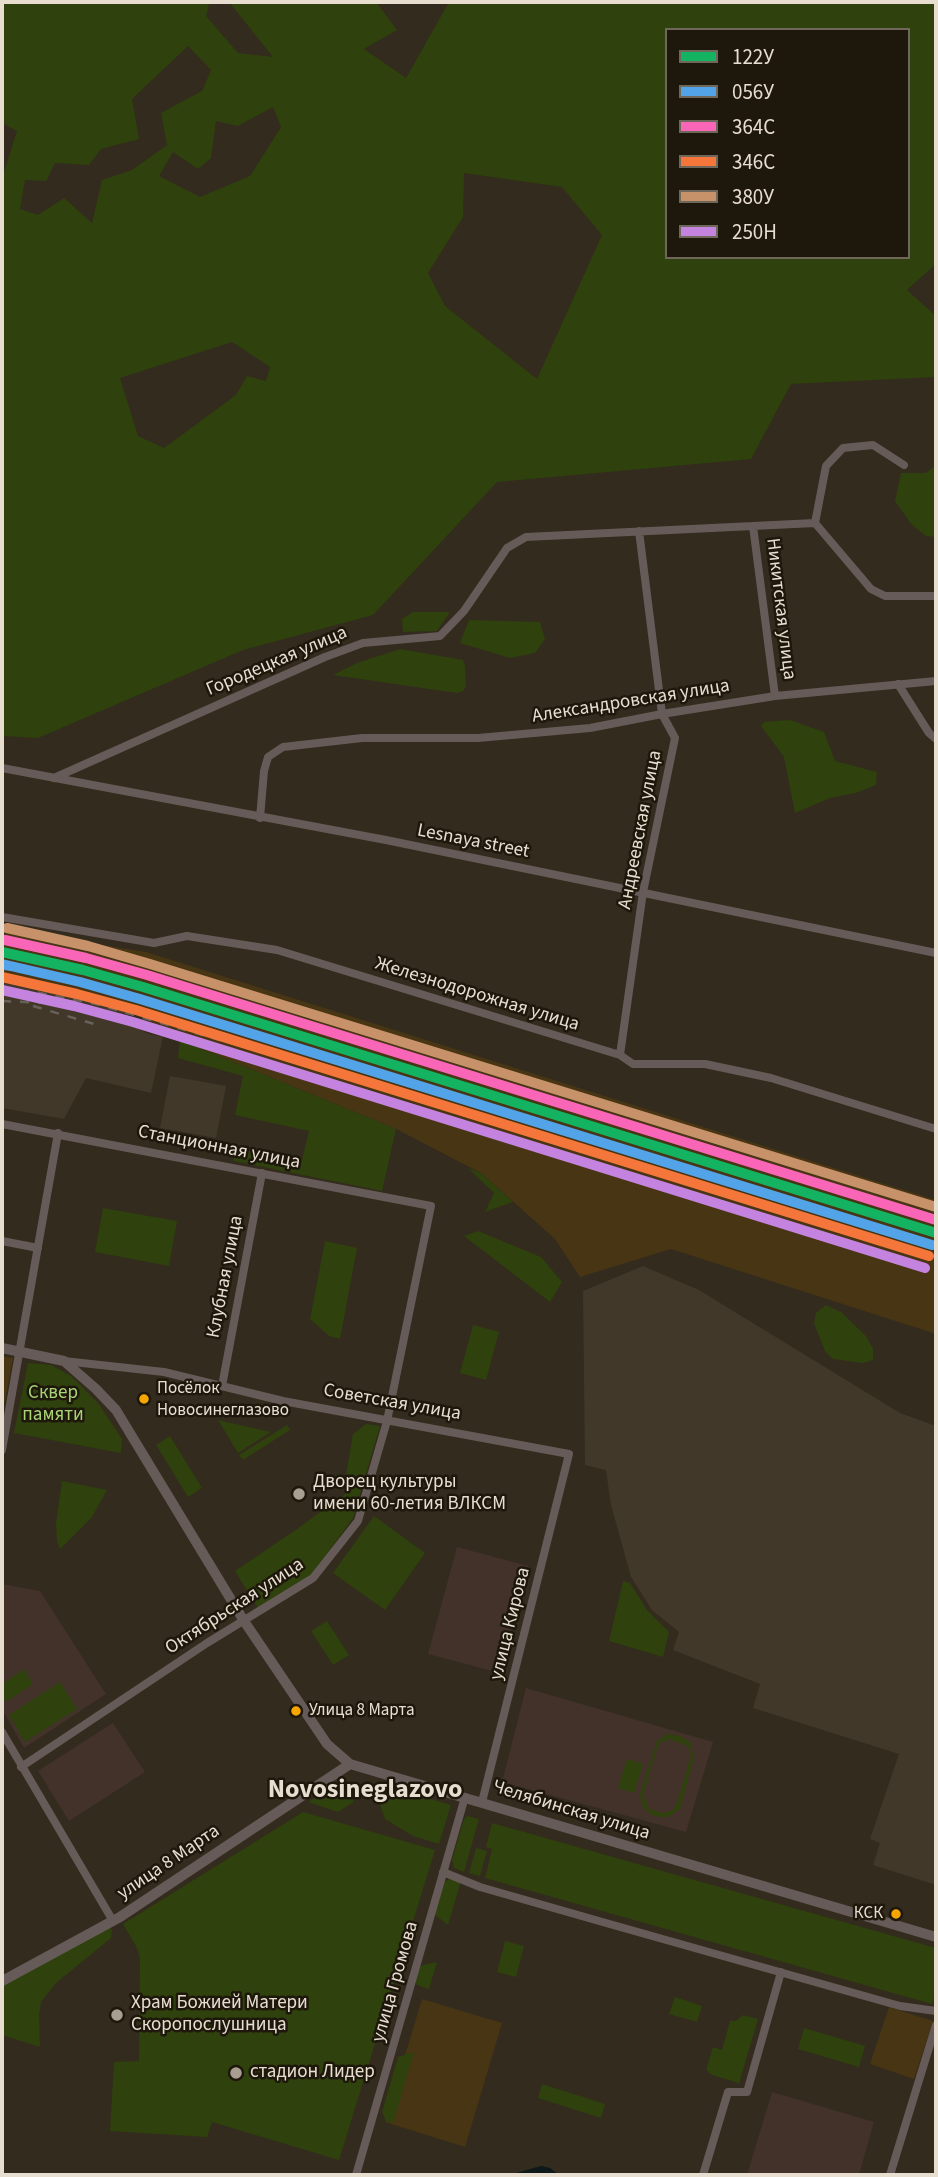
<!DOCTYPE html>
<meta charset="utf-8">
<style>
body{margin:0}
#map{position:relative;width:938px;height:2177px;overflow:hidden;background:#332b1d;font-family:"Source Sans 3",sans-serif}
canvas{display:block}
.frame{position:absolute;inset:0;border:4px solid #e8decf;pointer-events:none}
.legend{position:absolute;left:665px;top:28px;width:245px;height:231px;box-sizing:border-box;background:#1e170c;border:2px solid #6f675a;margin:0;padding:9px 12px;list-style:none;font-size:21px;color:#e8decf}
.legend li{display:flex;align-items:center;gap:14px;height:35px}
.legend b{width:35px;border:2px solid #6f675a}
</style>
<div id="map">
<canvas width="938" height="2177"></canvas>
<div class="frame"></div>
<ul class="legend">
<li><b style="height:9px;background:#13b361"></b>122У</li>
<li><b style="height:9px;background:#53a3e8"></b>056У</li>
<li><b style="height:9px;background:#fa66b7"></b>364С</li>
<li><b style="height:9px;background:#f5763a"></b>346С</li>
<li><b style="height:9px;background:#c7916a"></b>380У</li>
<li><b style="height:9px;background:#c483df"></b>250Н</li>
</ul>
</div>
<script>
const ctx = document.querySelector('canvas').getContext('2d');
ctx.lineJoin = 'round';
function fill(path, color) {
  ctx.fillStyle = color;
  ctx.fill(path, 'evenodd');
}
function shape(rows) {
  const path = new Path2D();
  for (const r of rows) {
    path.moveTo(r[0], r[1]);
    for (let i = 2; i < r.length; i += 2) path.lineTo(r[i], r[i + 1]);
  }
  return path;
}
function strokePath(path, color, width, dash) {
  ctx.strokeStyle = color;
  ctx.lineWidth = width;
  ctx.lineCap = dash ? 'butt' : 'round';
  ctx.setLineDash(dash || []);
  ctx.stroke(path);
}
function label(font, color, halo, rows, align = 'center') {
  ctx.font = font + ' "Source Sans 3",sans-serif';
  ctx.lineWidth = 5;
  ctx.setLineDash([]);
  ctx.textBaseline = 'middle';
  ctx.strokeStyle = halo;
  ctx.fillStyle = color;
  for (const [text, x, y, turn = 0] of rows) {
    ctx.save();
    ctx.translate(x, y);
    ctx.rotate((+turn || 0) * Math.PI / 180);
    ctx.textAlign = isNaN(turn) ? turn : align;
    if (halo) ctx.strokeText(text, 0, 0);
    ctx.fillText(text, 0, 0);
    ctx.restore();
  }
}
const built = shape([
 [2,929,146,952,936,1200,936,1334,671,1249,580,1277,555,1239,481,1173,396,1129,180,1040,130,1009,47,987,2,980],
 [2,1356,13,1358,5,1402,2,1401],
 [422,1999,502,2023,465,2147,385,2122],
 [889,2007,933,2021,914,2079,870,2064]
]);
const industrial = shape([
 [2,980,47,987,130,1009,127,1018,134,1025,146,1033,163,1037,151,1093,86,1078,64,1119,2,1108],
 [170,1076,226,1086,216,1138,160,1128],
 [643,1266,699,1290,900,1413,936,1426,936,1885,873,1865,880,1843,870,1839,899,1754,753,1708,760,1684,673,1650,679,1632,652,1610,631,1577,611,1505,606,1470,585,1465,583,1291]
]);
const education = shape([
 [457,1547,528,1566,500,1673,428,1654],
 [2,1584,40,1591,106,1694,24,1748,2,1709],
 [526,1688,713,1742,686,1832,502,1782],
 [113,1723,145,1772,69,1821,38,1771],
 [772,2092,874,2122,859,2175,747,2175]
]);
const green = shape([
 [2,2,206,2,209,5,206,16,238,53,273,57,229,2,376,2,397,30,364,49,406,78,449,2,936,2,936,264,907,290,936,316,936,377,791,384,751,459,497,482,373,615,243,650,38,738,2,736,2,178,17,131,2,123],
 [667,30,908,30,908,257,667,257],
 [188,46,211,70,202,91,161,113,167,145,132,170,102,180,92,223,64,198,38,215,20,209,25,180,46,181,55,163,89,165,101,149,139,139,132,99],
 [273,107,281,127,250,176,200,197,159,176,173,152,198,169,211,158,216,121,238,126],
 [464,173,562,187,602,235,537,379,445,306,428,273,463,217],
 [232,342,270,367,266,381,247,376,236,395,164,448,138,436,120,378],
 [936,465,936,537,926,536,911,524,895,501,901,473,926,473],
 [413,612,450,612,437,631,403,632,402,619],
 [469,620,540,622,545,639,535,653,510,658,460,643],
 [400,649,463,660,465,666,466,686,463,691,457,693,333,675,357,663],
 [790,720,824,732,835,761,877,772,876,785,856,793,830,798,795,813,784,757,761,726,764,722],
 [180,1040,396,1129,382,1191,234,1161,234,1148,302,1160,309,1131,235,1115,243,1076,178,1058],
 [468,1168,481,1173,513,1202,479,1214,485,1212,494,1193],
 [103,1208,177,1221,169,1266,95,1252],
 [478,1231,541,1257,562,1282,550,1302,464,1236],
 [325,1241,357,1248,340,1339,329,1336,310,1319],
 [826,1305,841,1312,866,1336,873,1349,873,1360,863,1363,833,1359,825,1351,814,1323,816,1313],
 [473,1325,499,1332,486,1380,460,1373],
 [28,1363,51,1365,71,1376,98,1403,122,1439,121,1453,14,1433],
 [218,1420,271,1432,238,1453],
 [366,1424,380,1426,353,1518,311,1575,258,1608,235,1571,297,1529,345,1494,346,1475,353,1434],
 [287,1425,290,1430,243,1460,239,1455],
 [170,1436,202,1488,188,1497,156,1445],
 [62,1481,107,1490,92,1517,60,1549,57,1541,56,1524],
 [374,1516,425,1553,385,1610,333,1573],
 [623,1581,630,1583,647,1610,669,1632,663,1657,609,1641],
 [327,1621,349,1655,333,1665,311,1631],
 [24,1669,33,1684,6,1702,2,1696,2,1684],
 [60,1682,77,1709,25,1742,9,1715],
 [667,1734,680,1736,690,1742,694,1757,680,1809,668,1817,660,1817,654,1816,643,1808,640,1794,657,1741],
 [670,1739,686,1745,690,1749,691,1757,676,1805,673,1810,662,1813,649,1809,643,1795,658,1746,661,1742],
 [627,1759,643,1764,634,1793,618,1788],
 [342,1781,354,1802,338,1812,308,1802],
 [387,1786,451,1805,439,1844,413,1836,385,1819,380,1805],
 [303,1812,435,1850,339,2160,212,2122,207,2137,110,2131,114,2062,139,2061,140,1958,137,1948,123,1924],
 [467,1816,479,1819,464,1872,454,1868,452,1860,464,1819],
 [492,1823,936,1948,936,1992,932,2004,485,1878,492,1849,486,1847],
 [476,1848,487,1851,480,1876,469,1873],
 [451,1878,461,1881,448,1925,434,1914,444,1882],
 [108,1927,112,1929,111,1938,56,1983,41,2002,39,2015,40,2047,2,2035,2,1984],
 [505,1941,524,1946,516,1977,497,1972],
 [437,1962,429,1989,417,1985,415,1982,419,1966],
 [675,1997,702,2006,697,2022,669,2014],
 [743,2015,758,2019,739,2083,712,2075,706,2070,713,2047,722,2050,730,2021,736,2021],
 [804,2028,865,2046,859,2067,798,2049],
 [414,2052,393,2123,386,2121,382,2112,398,2057],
 [542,2084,605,2104,601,2118,538,2098]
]);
const water = shape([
 [541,2166,550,2168,559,2175,509,2175]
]);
const minor = shape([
 [815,523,871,589,885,596,936,596],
 [815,523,826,466,843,448,873,445,904,465],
 [753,526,775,696],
 [898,684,929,733,936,739],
 [2,768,386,840,936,953],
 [54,778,325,657,363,643,440,636,464,611,507,548,526,537,815,523],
 [260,818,264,771,268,757,283,747,362,738,478,738,590,728,662,714,775,696,936,681],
 [2,917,154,943,187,936,277,950,620,1055,633,1064,705,1064,771,1078,936,1129],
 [620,1055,643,892,675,738,662,714,639,531],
 [2,1124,431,1206,387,1421,358,1521,313,1578,207,1643,21,1767],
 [2,1241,38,1248],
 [64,1361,164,1372,283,1401,569,1454,482,1802],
 [222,1386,262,1173],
 [2,1450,58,1133],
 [2,1732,113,1921],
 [443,1872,480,1887,606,1923,900,2006,936,2011],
 [356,2175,465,1797],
 [703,2175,728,2092,747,2092,781,1972],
 [890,2175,936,2025]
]);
const tertiary = shape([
 [2,1348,64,1361,96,1389,116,1410,244,1621,327,1744,350,1764,936,1937],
 [2,1981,120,1917,350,1764]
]);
const rail = shape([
 [2,969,30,972,76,982],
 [2,990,36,992,96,1004,226,1042],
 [2,1001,45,1003],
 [33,1006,101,1026]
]);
const rail1 = shape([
 [2,952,83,970,143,987,936,1233]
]);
const rail2 = shape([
 [2,964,80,982,140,999,932,1245]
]);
const rail3 = shape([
 [5,940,86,958,147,975,936,1220]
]);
const rail4 = shape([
 [2,977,77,994,136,1010,929,1256]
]);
const rail5 = shape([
 [7,928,88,946,150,964,936,1207]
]);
const rail6 = shape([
 [2,990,74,1006,133,1022,925,1268]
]);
const markers = [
 [144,1399,6,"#f7a600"],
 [299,1494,7,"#a99f91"],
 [296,1711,6,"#f7a600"],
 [896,1914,6,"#f7a600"],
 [117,2015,7,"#a99f91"],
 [236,2073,7,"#a99f91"]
];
const busNames = [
 ["Посёлок",157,1389],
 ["Новосинеглазово",157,1411],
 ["Улица 8 Марта",309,1711],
 ["КСК",883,1914,"right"]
];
const streetNames = [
 ["Никитская улица",780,609,83],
 ["Городецкая улица",277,662,-23],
 ["Александровская улица",631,702,-9],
 ["Андреевская улица",641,830,-79],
 ["Lesnaya street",473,842,11],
 ["Железнодорожная улица",477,995,17],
 ["Станционная улица",219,1148,11],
 ["Клубная улица",226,1277,-79],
 ["Советская улица",392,1403,10],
 ["Октябрьская улица",235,1607,-33],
 ["улица Кирова",511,1624,-76],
 ["Челябинская улица",571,1811,17],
 ["улица 8 Марта",169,1863,-34],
 ["улица Громова",396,1982,-74]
];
const parkNames = [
 ["Сквер",53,1394],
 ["памяти",53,1416]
];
const poiNames = [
 ["Дворец культуры",313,1483],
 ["имени 60-летия ВЛКСМ",313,1505],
 ["Храм Божией Матери",131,2004],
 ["Скоропослушница",131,2026],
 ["стадион Лидер",250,2073]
];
const districtNames = [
 ["Novosineglazovo",365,1791]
];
fill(built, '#473514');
fill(industrial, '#423829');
fill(education, '#433229');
fill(green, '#2f410d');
fill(water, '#0d1a19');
strokePath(minor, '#665b58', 8);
strokePath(tertiary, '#665b58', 10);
strokePath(rail, '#696159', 2.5, [9, 9]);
strokePath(rail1, '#13b361', 10);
strokePath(rail2, '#53a3e8', 10);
strokePath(rail3, '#fa66b7', 10);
strokePath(rail4, '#f5763a', 10);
strokePath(rail5, '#c7916a', 10);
strokePath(rail6, '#c483df', 10);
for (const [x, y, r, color] of markers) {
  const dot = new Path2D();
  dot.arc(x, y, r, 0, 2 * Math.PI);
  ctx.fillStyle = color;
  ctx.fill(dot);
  strokePath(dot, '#1e170c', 2.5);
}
label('17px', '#e8decf', '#1e170c', busNames, 'left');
label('19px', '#e8decf', '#1e170c', streetNames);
label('19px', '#a8d474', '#1e170c', parkNames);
label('19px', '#e8decf', '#1e170c', poiNames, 'left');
label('bold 26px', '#e8decf', '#1e170c', districtNames);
</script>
